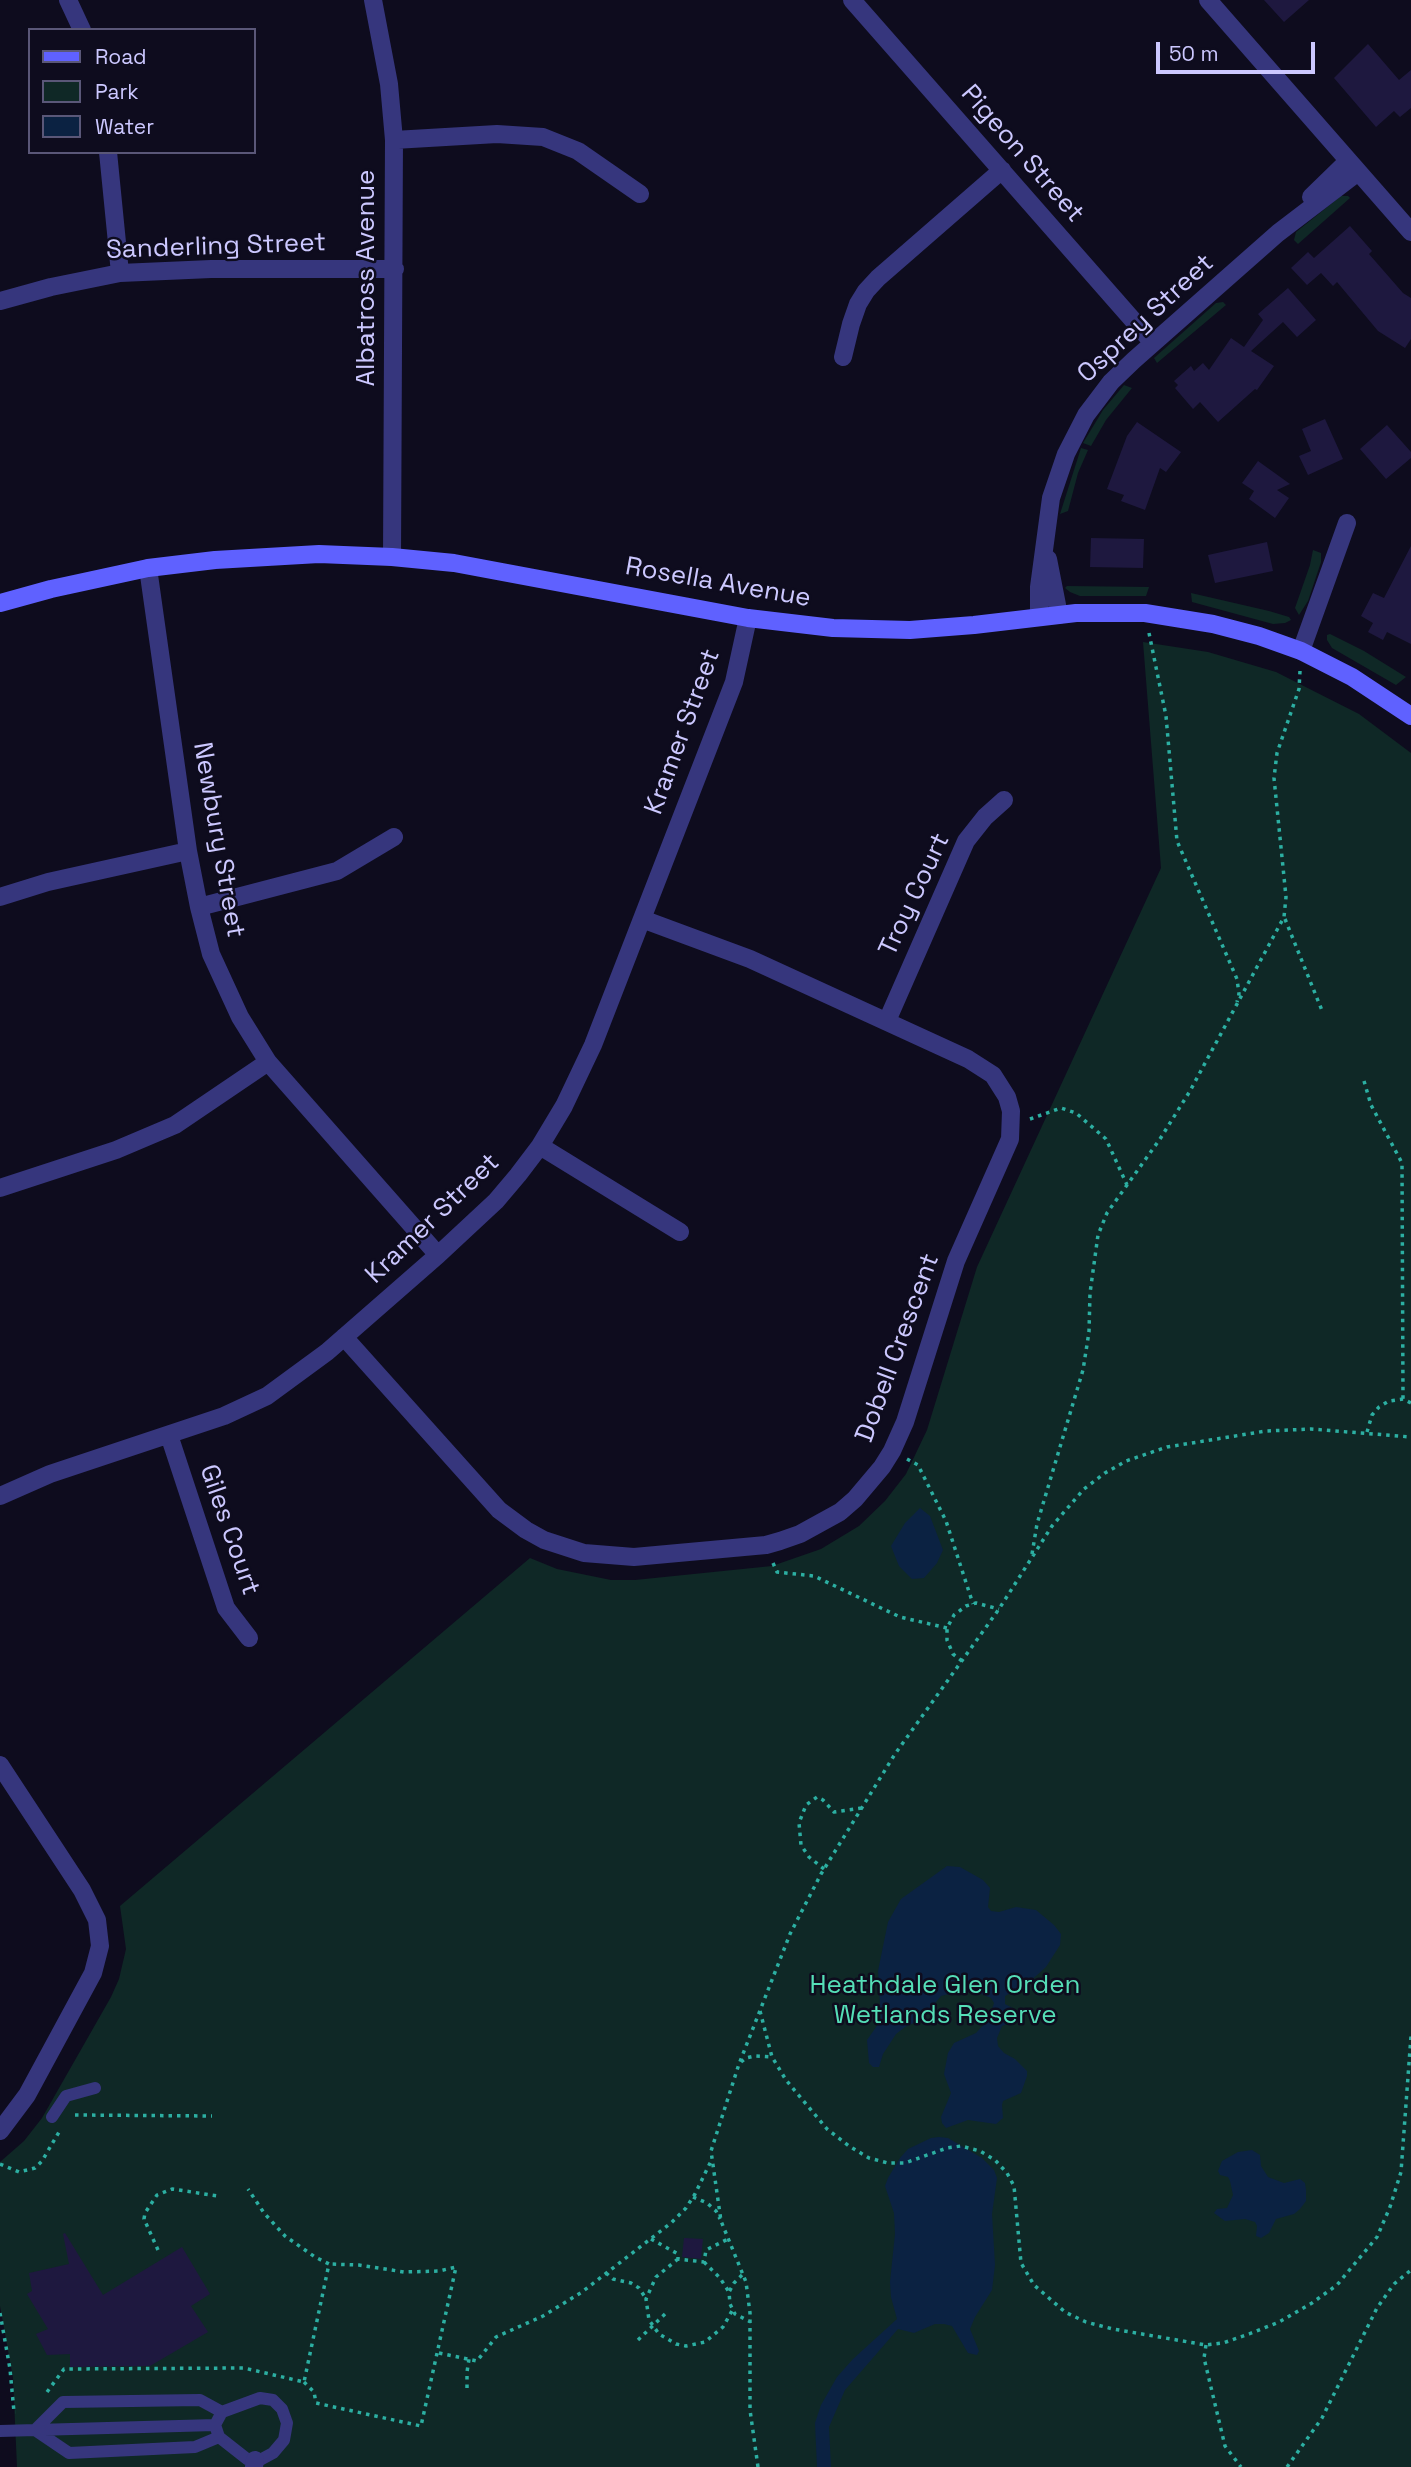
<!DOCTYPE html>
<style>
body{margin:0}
#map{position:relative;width:1411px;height:2467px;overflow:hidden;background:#0e0c1e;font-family:"Space Grotesk",sans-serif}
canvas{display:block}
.legend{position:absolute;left:28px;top:28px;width:228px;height:126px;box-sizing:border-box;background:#0e0c1e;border:2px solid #5a5778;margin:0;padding:9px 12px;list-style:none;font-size:21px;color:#ccc8ff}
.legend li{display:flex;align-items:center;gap:14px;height:35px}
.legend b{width:35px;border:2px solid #5a5778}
.scale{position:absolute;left:1156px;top:42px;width:159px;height:32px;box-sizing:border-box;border:4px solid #ccc8ff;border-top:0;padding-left:9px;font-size:21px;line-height:24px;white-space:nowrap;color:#ccc8ff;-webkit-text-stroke:5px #0e0c1e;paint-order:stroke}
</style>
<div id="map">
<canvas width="1411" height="2467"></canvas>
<ul class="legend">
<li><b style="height:9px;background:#5f61ff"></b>Road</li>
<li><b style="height:19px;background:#0f2826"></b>Park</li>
<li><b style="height:19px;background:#0b2242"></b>Water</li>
</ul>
<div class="scale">50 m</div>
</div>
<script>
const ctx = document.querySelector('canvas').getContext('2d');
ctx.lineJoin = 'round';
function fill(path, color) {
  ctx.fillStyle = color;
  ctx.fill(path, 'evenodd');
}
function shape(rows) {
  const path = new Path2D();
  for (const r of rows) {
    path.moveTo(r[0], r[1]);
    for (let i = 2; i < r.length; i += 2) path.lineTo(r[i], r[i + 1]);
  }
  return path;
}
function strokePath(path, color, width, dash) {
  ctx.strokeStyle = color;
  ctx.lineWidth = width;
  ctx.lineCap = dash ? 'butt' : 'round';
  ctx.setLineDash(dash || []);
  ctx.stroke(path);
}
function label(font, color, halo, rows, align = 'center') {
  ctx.font = font + ' "Space Grotesk",sans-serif';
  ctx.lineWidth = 5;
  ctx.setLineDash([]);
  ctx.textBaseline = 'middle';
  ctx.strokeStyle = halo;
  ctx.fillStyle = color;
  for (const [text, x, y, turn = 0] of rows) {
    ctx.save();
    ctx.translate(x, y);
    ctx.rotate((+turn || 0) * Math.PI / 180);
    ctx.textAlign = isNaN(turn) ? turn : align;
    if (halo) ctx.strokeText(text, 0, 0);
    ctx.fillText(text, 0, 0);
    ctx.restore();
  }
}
const green = shape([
 [1341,196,1348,196,1350,198,1298,244,1294,240,1296,232],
 [1223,302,1226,305,1157,363,1154,358,1216,303],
 [1124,385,1132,388,1106,420,1091,446,1083,443,1103,410],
 [1081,448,1088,450,1078,473,1068,511,1060,514],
 [1313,550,1321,553,1321,562,1308,601,1299,615,1295,608,1310,565],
 [1067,586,1149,587,1146,596,1080,596,1070,592,1065,588],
 [1191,593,1269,611,1289,617,1291,620,1285,623,1273,624,1192,602],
 [1330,634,1364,651,1406,677,1396,685,1332,648,1327,640,1327,635],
 [1143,642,1208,652,1276,672,1359,714,1411,753,1411,2467,17,2467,13,2378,0,2306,0,2162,24,2141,42,2118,111,1997,119,1979,126,1949,120,1906,530,1558,557,1569,611,1580,635,1580,772,1566,821,1549,859,1526,885,1501,906,1474,927,1430,977,1267,1161,868]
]);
const water = shape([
 [920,1508,930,1516,943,1550,937,1563,924,1578,912,1579,899,1566,891,1546,905,1523],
 [947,1866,960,1867,983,1880,990,1888,988,1907,991,1911,999,1912,1016,1907,1036,1910,1054,1925,1061,1934,1060,1945,1046,1967,1027,1984,1005,1996,1005,2004,1016,2010,1019,2015,1015,2021,1002,2026,997,2038,998,2046,1004,2053,1015,2059,1027,2071,1027,2076,1021,2093,1003,2101,1002,2105,1003,2118,996,2124,968,2120,946,2128,942,2123,941,2117,951,2093,944,2074,948,2053,954,2043,976,2033,989,2019,994,2003,991,1998,974,1991,964,1990,941,1996,922,2019,905,2027,896,2034,883,2054,879,2067,873,2067,869,2063,867,2040,881,2020,878,1971,888,1922,901,1899],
 [939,2137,948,2138,982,2158,994,2170,997,2178,992,2214,995,2265,992,2290,975,2317,970,2329,979,2351,977,2355,968,2353,952,2326,944,2324,935,2324,914,2333,898,2329,845,2390,829,2427,831,2467,817,2467,815,2423,821,2405,837,2377,853,2359,897,2319,891,2297,890,2282,895,2234,894,2213,885,2186,888,2178,900,2158,908,2149,931,2138],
 [1252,2150,1260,2155,1261,2166,1268,2177,1284,2183,1300,2179,1305,2183,1306,2190,1306,2201,1300,2209,1294,2214,1276,2219,1269,2233,1261,2238,1256,2236,1257,2226,1255,2222,1245,2219,1225,2221,1214,2213,1217,2209,1227,2208,1233,2195,1230,2181,1228,2177,1220,2175,1218,2171,1222,2161,1238,2152]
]);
const building = shape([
 [1264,0,1309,0,1284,22],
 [1368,44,1399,80,1411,70,1411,108,1400,117,1394,111,1376,127,1334,78],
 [1350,226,1372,251,1369,254,1403,293,1411,298,1411,339,1405,348,1378,331,1337,282,1333,286,1321,273,1307,285,1291,268,1308,252,1314,258],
 [1288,288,1316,320,1297,337,1283,322,1251,351,1274,366,1257,390,1255,389,1218,422,1200,402,1193,409,1175,388,1178,385,1174,381,1191,366,1194,371,1203,363,1209,370,1231,338,1244,347,1263,320,1258,314],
 [1325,419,1343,459,1308,475,1299,456,1311,451,1302,429],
 [1137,422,1181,452,1166,472,1160,468,1145,510,1121,501,1124,495,1107,489,1127,436],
 [1387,425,1411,452,1411,458,1386,479,1360,449],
 [1258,461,1290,484,1277,490,1289,498,1275,518,1249,499,1254,491,1242,483],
 [1091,538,1144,539,1143,568,1090,567],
 [1267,542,1273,571,1215,583,1208,555],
 [1411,546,1411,644,1387,632,1383,640,1368,632,1373,623,1361,616,1373,593,1384,598],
 [65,2233,103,2295,182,2247,210,2294,191,2306,208,2332,150,2366,70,2367,70,2354,47,2355,36,2334,48,2329,27,2294,32,2291,29,2273,69,2264,63,2234],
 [684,2238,703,2239,701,2259,682,2257]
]);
const path = shape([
 [1149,633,1166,716,1177,841,1237,979,1239,994,1237,1002],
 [1285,919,1323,1013],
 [1364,1081,1371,1105,1402,1163,1403,1399],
 [1030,1119,1061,1108,1076,1113,1106,1139,1127,1185],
 [1367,1432,1372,1415,1379,1407,1389,1401,1403,1399,1411,1403],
 [907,1459,918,1465,946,1521,973,1604],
 [1032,1554,1037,1524,1083,1370,1089,1332,1090,1293,1098,1235,1107,1213,1160,1139,1190,1091,1284,917,1286,897,1274,778,1277,753,1299,689,1300,671],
 [773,1563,777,1572,814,1576,900,1617,947,1628],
 [962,1661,953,1654,947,1640,947,1628,954,1615,966,1606,976,1603,999,1609],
 [824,1869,809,1857,801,1845,799,1823,806,1805,817,1797,823,1800,834,1812,862,1808],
 [760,2011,772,2057,786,2080,827,2129,849,2146,869,2158,888,2163,905,2163,947,2148,961,2146,980,2151,995,2160,1007,2173,1014,2186,1021,2263,1034,2285,1065,2312,1086,2322,1113,2329,1206,2345,1223,2343,1249,2334,1279,2322,1312,2303,1337,2285,1377,2237,1390,2207,1401,2172,1411,2036],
 [741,2062,746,2058,755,2056,772,2057],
 [75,2115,212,2116],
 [0,2164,19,2172,35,2168,42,2161,59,2132],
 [693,2197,707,2203,716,2211,720,2219],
 [651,2239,678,2254,678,2259,704,2262,706,2250,728,2239],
 [158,2250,144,2219,145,2213,157,2195,172,2189,218,2196],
 [678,2259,656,2277,646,2299,649,2320,659,2334,676,2344,686,2346,705,2342,723,2327,733,2309],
 [704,2262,720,2278,729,2292],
 [606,2273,613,2279,631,2283,639,2288,645,2297],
 [742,2275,734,2283,729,2292,730,2304,735,2314,751,2322],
 [0,2313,10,2369,14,2412,16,2412],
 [638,2340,666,2313],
 [1206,2345,1204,2358,1225,2446,1241,2467],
 [439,2353,477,2361,496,2337,543,2316,582,2292,671,2223,686,2208,695,2194,712,2159],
 [304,2382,314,2392,316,2403,421,2426,456,2267,439,2271,404,2272,359,2265,329,2264],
 [467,2388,467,2372,469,2359],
 [47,2392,64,2369,244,2368,304,2382,329,2264,315,2257,285,2236,264,2213,248,2189],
 [758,2467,750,2410,750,2313,746,2282,721,2221,711,2151,739,2064,790,1934,821,1874,895,1754,999,1609,1052,1526,1084,1489,1105,1473,1126,1461,1167,1447,1266,1431,1311,1429,1411,1437],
 [1287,2467,1322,2418,1377,2308,1394,2284,1411,2270]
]);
const lane = shape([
 [52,2117,66,2096,95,2088],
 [260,2398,273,2400,282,2409,287,2423,284,2440,273,2453,260,2460,247,2459,219,2437,215,2425,222,2412,260,2398],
 [0,2431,215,2425],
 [219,2437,195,2447,69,2453,35,2430,63,2402,200,2400,222,2412]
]);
const street = shape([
 [68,0,82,30],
 [373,0,389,84,394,140,392,557],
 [852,0,1153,343],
 [1208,0,1411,232],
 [394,140,497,134,543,137,578,151,640,194],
 [108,152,120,273],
 [1311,197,1348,161],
 [0,301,51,287,120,273,211,269,395,269],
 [843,357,851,324,858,304,866,291,878,278,1002,170],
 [1048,559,1059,615],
 [148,568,188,851,199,907,211,954,240,1017,268,1062,438,1255],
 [1039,617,1039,587,1051,498,1066,454,1086,415,1111,382,1134,360,1278,233,1358,172],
 [1301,651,1347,523],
 [0,897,48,882,188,851],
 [199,907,337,871,394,837],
 [887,1021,966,841,985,817,1004,800],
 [540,1146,680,1232],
 [0,1188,116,1150,175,1125,268,1062],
 [344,1337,499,1510,526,1530,544,1540,584,1553,634,1557,766,1545,780,1541,800,1534,840,1512,855,1499,882,1467,892,1451,905,1422,956,1261,1010,1139,1011,1111,1007,1097,993,1075,968,1059,750,959,642,919],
 [169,1435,226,1608,249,1638],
 [0,1496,50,1474,224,1416,267,1396,327,1352,438,1255,496,1201,518,1175,540,1146,564,1106,593,1045,734,682,748,618],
 [0,1765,82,1890,97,1920,100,1946,93,1973,27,2095,0,2131],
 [254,2467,255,2460]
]);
const secondary = shape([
 [0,603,51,589,148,568,215,560,319,554,392,557,454,563,748,618,833,628,910,630,974,625,1076,613,1145,613,1213,624,1259,636,1301,651,1352,677,1411,716]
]);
const streetNames = [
 ["Pigeon Street",1022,154,49],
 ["Sanderling Street",216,247,-2],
 ["Albatross Avenue",367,278,-90],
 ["Osprey Street",1146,319,-43],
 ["Rosella Avenue",718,583,10],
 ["Kramer Street",683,732,-70],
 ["Newbury Street",218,840,80],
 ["Troy Court",915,895,-65],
 ["Kramer Street",433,1219,-44],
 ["Dobell Crescent",898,1348,-70],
 ["Giles Court",229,1530,71]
];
const parkNames = [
 ["Heathdale Glen Orden",945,1986],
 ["Wetlands Reserve",945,2016]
];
fill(green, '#0f2826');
fill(water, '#0b2242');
fill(building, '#1e183f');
strokePath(path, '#2cafa2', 3.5, [3.5, 5]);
strokePath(lane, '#36367d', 12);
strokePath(street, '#36367d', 18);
strokePath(secondary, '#5f61ff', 18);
label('26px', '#ccc8ff', '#0e0c1e', streetNames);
label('26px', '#55deb7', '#0e0c1e', parkNames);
</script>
